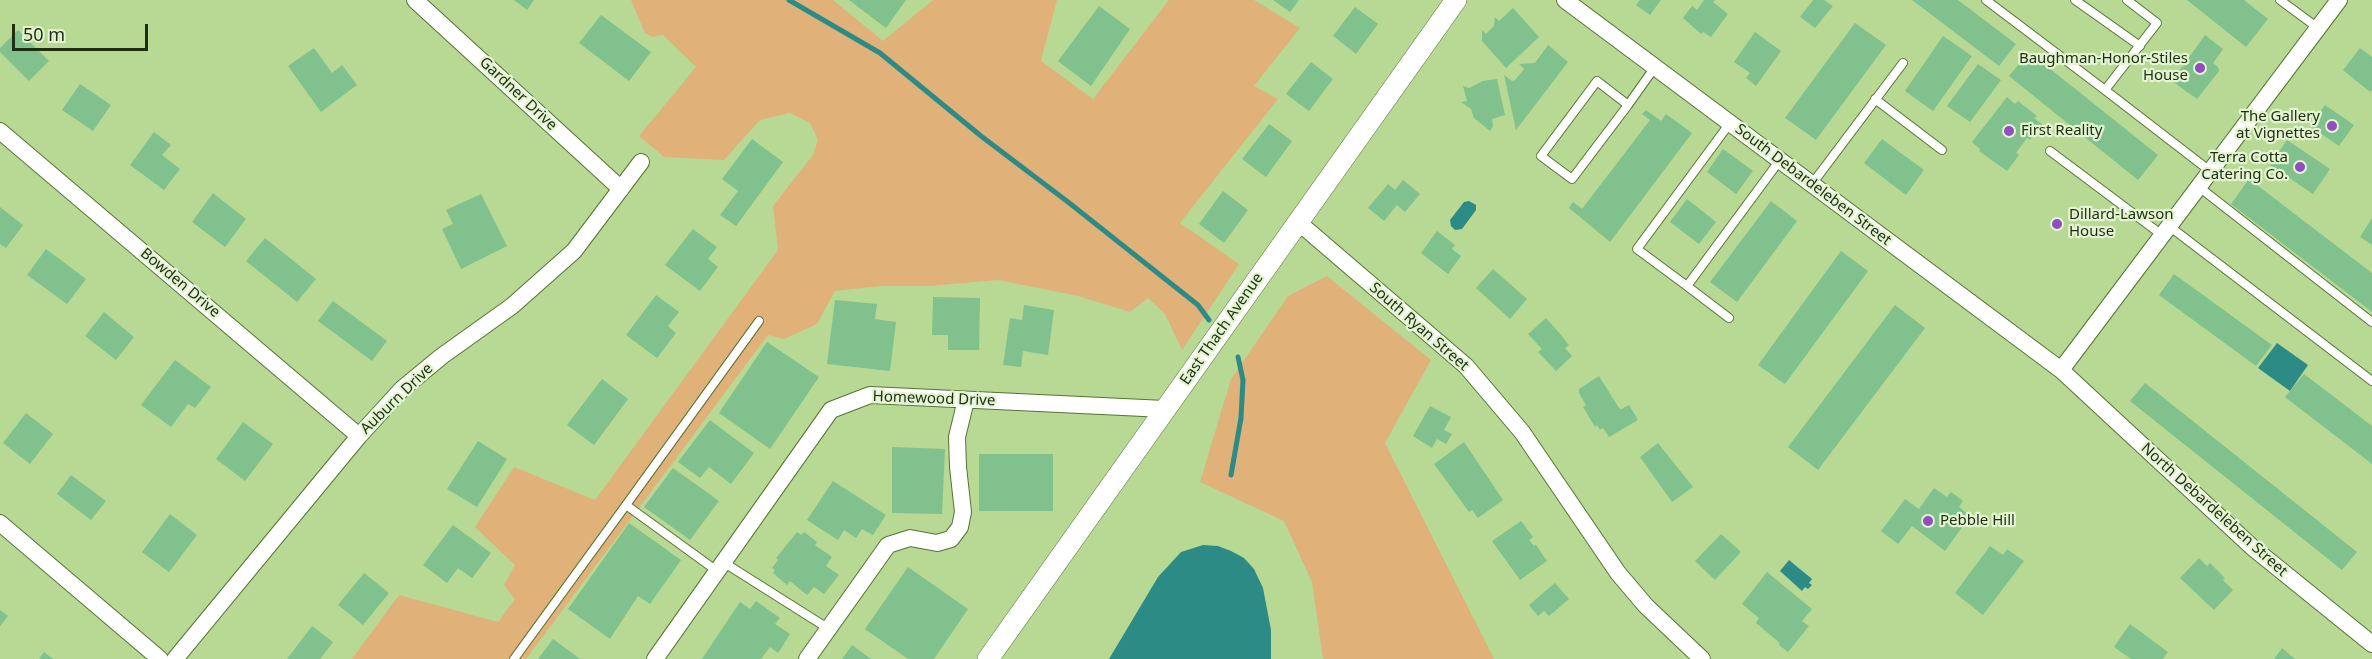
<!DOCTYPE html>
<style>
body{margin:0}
#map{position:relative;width:2372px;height:659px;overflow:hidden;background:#b7d994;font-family:"Noto Sans",sans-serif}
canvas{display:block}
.scale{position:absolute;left:12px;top:24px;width:136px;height:27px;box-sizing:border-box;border:3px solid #1f2d11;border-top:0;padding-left:8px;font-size:18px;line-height:21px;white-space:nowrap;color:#1f2d11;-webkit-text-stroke:4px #e2f4d1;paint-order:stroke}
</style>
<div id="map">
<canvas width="2372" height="659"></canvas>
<div class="scale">50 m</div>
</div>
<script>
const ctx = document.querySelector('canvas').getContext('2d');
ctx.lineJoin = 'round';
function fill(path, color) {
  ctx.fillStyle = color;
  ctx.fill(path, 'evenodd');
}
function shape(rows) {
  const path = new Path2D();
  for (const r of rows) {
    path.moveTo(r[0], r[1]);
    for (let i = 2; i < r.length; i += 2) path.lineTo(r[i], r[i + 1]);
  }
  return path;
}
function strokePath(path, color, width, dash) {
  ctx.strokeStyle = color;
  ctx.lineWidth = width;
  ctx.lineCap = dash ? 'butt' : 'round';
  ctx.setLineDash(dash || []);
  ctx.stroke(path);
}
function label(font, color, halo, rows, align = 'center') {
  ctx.font = font + ' "Noto Sans",sans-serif';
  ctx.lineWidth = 4.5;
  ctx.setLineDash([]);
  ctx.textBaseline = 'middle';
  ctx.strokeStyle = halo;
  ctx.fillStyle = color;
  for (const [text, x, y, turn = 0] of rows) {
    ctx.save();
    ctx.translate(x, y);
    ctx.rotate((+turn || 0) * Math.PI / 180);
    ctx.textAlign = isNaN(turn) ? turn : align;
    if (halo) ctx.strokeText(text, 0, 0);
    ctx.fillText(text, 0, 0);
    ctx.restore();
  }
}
const green = shape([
 [631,0,833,0,883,41,933,0,1057,0,1041,61,1093,99,1169,0,1254,0,1300,28,1254,86,1278,99,1180,223,1239,264,1182,350,1165,314,1148,298,1130,312,1078,296,998,280,929,286,881,286,835,291,817,324,784,339,768,335,526,659,352,659,399,595,498,622,515,599,504,585,515,565,475,527,514,467,595,500,778,250,773,206,813,155,818,140,810,123,790,113,760,120,724,160,664,157,639,136,696,67,663,35,652,37,645,33],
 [1327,276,1431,360,1385,443,1494,659,1323,659,1312,582,1284,521,1200,482,1231,379,1288,296]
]);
const water = shape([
 [1469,201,1476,205,1476,210,1462,229,1455,230,1451,226,1450,220,1464,202],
 [2277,343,2308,365,2290,391,2258,368],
 [1203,545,1218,546,1231,551,1244,558,1254,569,1263,588,1271,630,1271,659,1109,659,1158,577,1181,552],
 [1789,560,1812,579,1809,583,1812,585,1808,589,1805,587,1802,591,1780,571]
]);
const stream = shape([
 [789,0,880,53,981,136,1068,202,1198,305,1209,320],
 [1231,475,1241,418,1243,380,1238,357]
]);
const building = shape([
 [514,0,534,0,527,10],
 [849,0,906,0,886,28],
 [1273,0,1299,0,1290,12],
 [1640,0,1661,0,1650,15,1636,5],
 [1704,0,1715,0,1713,2,1728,14,1711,37,1703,32,1701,34,1683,18,1692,6,1697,10],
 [1813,0,1824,0,1833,6,1815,28,1800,17],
 [1912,0,1958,0,2016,44,1999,66],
 [2187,0,2244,0,2268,19,2246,47],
 [1099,6,1130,29,1091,86,1058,61],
 [1355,7,1378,24,1356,54,1333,36],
 [1513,8,1539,37,1506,68,1482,41,1482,30,1486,34,1494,26,1495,17,1499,21],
 [601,15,651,52,629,81,579,43],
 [1855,23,1886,45,1816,140,1785,118],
 [18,30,49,61,29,81,0,52,0,48],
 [1755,32,1781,51,1756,86,1746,78,1750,73,1734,62],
 [2205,35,2223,49,2213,63,2218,67,2219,71,2197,99,2172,81],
 [1943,36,1972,56,1933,111,1905,91],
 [1548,45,1568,62,1516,130,1504,75,1512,81,1515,80,1524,69,1519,64,1535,63],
 [314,48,332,73,342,65,357,85,321,112,288,66],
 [2360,48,2372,57,2372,90,2370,92,2343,70],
 [2029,52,2158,155,2138,180,2009,76],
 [1311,62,1333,79,1309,111,1286,94],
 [1978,64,2001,80,1970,122,1947,106],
 [1497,79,1505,115,1492,119,1493,126,1490,131,1474,118,1471,109,1461,102,1467,101,1463,86,1469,88,1483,81],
 [80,84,111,105,93,131,62,110],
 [2007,97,2015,104,2018,101,2037,116,2034,118,2042,124,2030,140,2027,138,2016,153,2019,155,2007,171,1979,151,1980,149,1972,142],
 [2325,105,2354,125,2339,146,2310,126],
 [1646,110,1661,121,1666,114,1692,133,1610,242,1569,208,1573,202,1582,209,1650,120,1642,114],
 [1269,124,1292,141,1266,177,1242,159],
 [154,132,171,145,162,155,180,169,164,190,130,165],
 [752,139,783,162,736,226,720,215,738,191,722,179],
 [1882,139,1924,170,1906,195,1864,163],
 [2287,140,2330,169,2313,194,2270,165],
 [1723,149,1753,171,1736,194,1707,172],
 [2249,179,2372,273,2372,312,2231,204],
 [1403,180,1420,194,1405,212,1397,205,1384,221,1368,208,1388,184,1395,190],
 [1223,191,1248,210,1224,243,1199,224],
 [213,193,246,219,225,247,192,222],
 [481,194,507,246,461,269,442,229,453,224,446,210],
 [1687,199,1716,222,1699,244,1670,222],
 [1771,201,1797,221,1737,302,1710,282],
 [0,207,23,225,6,248,0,244],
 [2372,218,2372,245,2360,237],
 [693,229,717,247,708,259,718,267,700,291,665,265],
 [1437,231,1455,245,1452,249,1461,256,1448,274,1421,253],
 [265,238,316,279,297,302,246,261],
 [46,249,86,279,67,304,27,275],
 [1841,251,1868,271,1785,384,1758,365],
 [1493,269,1527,299,1510,319,1476,288],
 [2174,274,2272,345,2256,366,2159,295],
 [656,295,679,312,668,326,676,333,657,358,626,335],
 [933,297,980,298,979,350,948,350,948,335,932,335],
 [835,300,877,304,875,319,896,322,890,371,827,364],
 [333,301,387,341,372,361,318,321],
 [1024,305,1054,310,1048,355,1023,351,1021,367,1003,365,1010,318,1022,320],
 [1895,305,1925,328,1818,470,1788,447],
 [104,312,134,337,116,360,85,336],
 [1546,318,1561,335,1569,345,1565,348,1572,356,1556,371,1538,352,1542,349,1528,334],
 [767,342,819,377,770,449,719,413],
 [175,360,211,387,195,408,188,404,171,427,141,405],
 [2304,374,2372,426,2372,464,2285,397],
 [1599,376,1619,408,1622,409,1629,405,1638,420,1609,437,1603,428,1600,430,1597,425,1595,427,1583,407,1586,405,1579,393,1579,389],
 [602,379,628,399,594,445,567,425],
 [2145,383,2357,552,2342,570,2130,401],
 [1430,406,1451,417,1444,430,1452,434,1446,444,1437,439,1432,448,1413,436],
 [26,413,53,434,30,464,3,443],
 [710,420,754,453,731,484,709,467,700,478,678,462],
 [243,422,273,444,245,481,216,459],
 [478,441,507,459,477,507,447,489],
 [1464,442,1503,500,1478,518,1472,510,1469,512,1434,464],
 [1658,443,1693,487,1672,502,1640,457],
 [892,447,945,449,942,514,892,513],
 [979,454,1053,454,1053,511,979,511],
 [673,468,719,501,690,540,644,507],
 [71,475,106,501,91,520,57,494],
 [833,481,886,515,873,535,862,529,856,538,844,530,838,540,807,520],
 [1934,488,1947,497,1951,492,1963,501,1959,507,1970,516,1945,551,1912,526,1898,544,1881,531,1905,499,1919,509],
 [170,514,197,535,169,572,142,552],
 [1521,521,1533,537,1529,540,1534,546,1536,545,1547,561,1520,580,1492,541],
 [629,523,681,560,650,604,638,596,610,639,568,609],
 [453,525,491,553,472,578,458,568,447,583,423,565],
 [797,532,801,535,804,532,817,542,815,545,832,557,826,566,839,575,824,594,814,587,807,595,790,581,787,585,773,573,775,570,772,568,778,560,776,558],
 [1721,534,1741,552,1715,580,1695,561],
 [1990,546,2003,555,2007,549,2024,561,1983,615,1955,593],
 [2199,558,2207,566,2210,563,2225,578,2223,580,2233,590,2214,610,2180,578],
 [908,567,968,609,934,659,908,659,865,629],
 [1767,572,1812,609,1802,621,1809,626,1788,652,1779,645,1780,643,1756,623,1759,618,1742,604],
 [364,573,389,593,363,625,338,605],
 [1555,583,1569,599,1549,616,1544,611,1538,616,1529,605],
 [756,601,780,618,775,624,790,634,778,653,770,647,761,659,702,659,740,602,750,609],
 [0,610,8,616,0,626],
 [2130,624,2168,652,2163,659,2131,659,2114,647],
 [312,626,333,642,320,659,287,659],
 [553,639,580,659,538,659],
 [852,645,871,659,842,659],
 [2282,648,2295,659,2274,659],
 [44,652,53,659,39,659]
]);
const service = shape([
 [1986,0,2105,90],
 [2075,0,2140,46],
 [2127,0,2157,23,2105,90,2210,171],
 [2280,0,2318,28],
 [1875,99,1942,150],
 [1628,105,1597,81,1541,156,1572,179,1628,105,1655,67],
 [1730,123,1637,249,1687,286,1780,160],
 [2050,151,2162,235],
 [1812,184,1903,63],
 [2199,187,2372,322],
 [2169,226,2372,381],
 [1687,286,1729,318],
 [626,505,759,321],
 [723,562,829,629],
 [514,659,626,505,717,571]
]);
const minor = shape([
 [415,0,621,189],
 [1565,0,2061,370,2252,547,2372,644],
 [0,131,359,436],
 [1298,222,1466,366,1522,432,1618,573,1646,606,1702,659],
 [2061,370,2339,0],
 [0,523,160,659],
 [175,659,359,436,402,389,442,356,512,306,574,251,641,162],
 [655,659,831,410,870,395,1165,409],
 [807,659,888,545,910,538,937,543,951,539,960,527,963,512,958,467,957,437,966,400]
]);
const tertiary = shape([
 [988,659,1456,0]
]);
const markers = [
 [2200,68,6,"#934dc0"],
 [2332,126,6,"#934dc0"],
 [2009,131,6,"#934dc0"],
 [2300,167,6,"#934dc0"],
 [2057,224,6,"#934dc0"],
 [1928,521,6,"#934dc0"]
];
const poiNames = [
 ["Baughman-Honor-Stiles",2188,59],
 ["House",2188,76],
 ["The Gallery",2320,117],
 ["at Vignettes",2320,134],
 ["First Reality",2021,131,"left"],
 ["Terra Cotta",2288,158],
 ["Catering Co.",2288,175],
 ["Dillard-Lawson",2069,215,"left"],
 ["House",2069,232,"left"],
 ["Pebble Hill",1940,521,"left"]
];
const streetNames = [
 ["Gardner Drive",518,94,43],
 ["South Debardeleben Street",1813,185,37],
 ["Bowden Drive",180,283,40],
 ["South Ryan Street",1419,327,41],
 ["East Thach Avenue",1222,329,-55],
 ["Auburn Drive",397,399,-44],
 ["Homewood Drive",934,399,2],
 ["North Debardeleben Street",2214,510,42]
];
fill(green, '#e1b17a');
fill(water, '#2d8b86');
strokePath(stream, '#2d8b86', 5);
fill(building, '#80c18d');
strokePath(service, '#557432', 10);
strokePath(minor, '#557432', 18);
strokePath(tertiary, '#557432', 22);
strokePath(service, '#fff', 8);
strokePath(minor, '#fff', 16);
strokePath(tertiary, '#fff', 21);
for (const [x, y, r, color] of markers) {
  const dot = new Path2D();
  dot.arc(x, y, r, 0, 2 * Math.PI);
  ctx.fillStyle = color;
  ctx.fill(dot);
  strokePath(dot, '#e2f4d1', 2);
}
label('15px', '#1f2d11', '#e2f4d1', poiNames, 'right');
label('15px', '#1f2d11', '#e2f4d1', streetNames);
</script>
